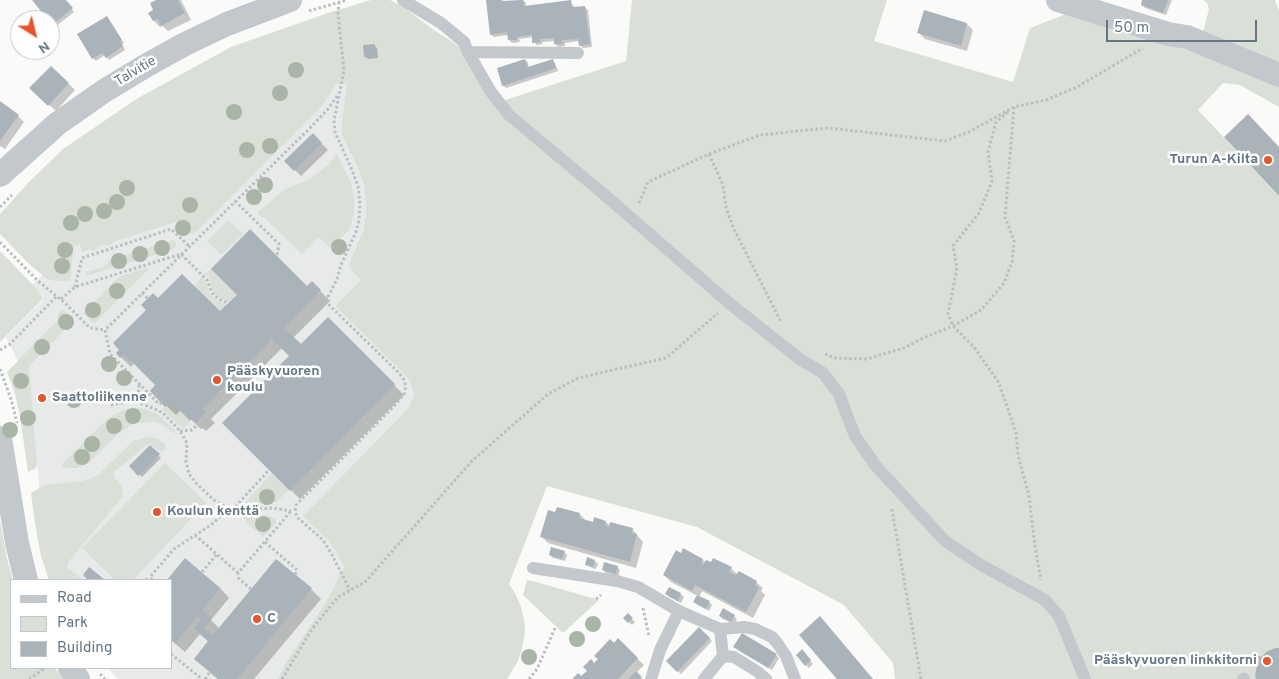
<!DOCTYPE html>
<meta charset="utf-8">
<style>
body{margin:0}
#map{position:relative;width:1279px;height:679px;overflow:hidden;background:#fafaf8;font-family:Overpass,sans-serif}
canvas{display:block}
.legend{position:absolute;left:10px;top:579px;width:162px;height:90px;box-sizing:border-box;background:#fff;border:1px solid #c1c8cd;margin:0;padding:6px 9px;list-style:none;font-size:15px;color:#657683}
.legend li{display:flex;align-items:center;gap:10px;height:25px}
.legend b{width:25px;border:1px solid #c1c8cd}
.north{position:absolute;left:10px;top:10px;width:50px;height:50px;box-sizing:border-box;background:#fff;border:1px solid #c1c8cd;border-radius:50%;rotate:144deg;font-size:14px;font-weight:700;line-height:20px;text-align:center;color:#657683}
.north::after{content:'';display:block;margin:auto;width:18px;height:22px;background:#e4572e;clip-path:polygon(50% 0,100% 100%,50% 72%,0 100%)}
.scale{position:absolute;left:1106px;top:20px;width:151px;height:22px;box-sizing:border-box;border:2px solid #657683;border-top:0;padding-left:6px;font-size:15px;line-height:18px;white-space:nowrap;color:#657683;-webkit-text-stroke:4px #fff;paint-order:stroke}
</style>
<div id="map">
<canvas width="1279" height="679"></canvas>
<ul class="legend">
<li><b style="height:6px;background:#c3c8cc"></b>Road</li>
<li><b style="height:14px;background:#dadfd7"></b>Park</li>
<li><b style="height:14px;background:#aab3b9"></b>Building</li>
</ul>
<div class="north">N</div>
<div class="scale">50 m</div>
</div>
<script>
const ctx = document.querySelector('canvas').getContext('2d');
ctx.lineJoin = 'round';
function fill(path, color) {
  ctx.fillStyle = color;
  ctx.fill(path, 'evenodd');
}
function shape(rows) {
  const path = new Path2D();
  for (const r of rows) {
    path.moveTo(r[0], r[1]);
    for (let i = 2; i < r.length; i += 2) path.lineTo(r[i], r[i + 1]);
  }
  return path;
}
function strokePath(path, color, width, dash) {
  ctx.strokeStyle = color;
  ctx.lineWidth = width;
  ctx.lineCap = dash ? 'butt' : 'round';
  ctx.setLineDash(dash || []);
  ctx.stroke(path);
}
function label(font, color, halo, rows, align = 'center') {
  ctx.font = font + ' Overpass,sans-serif';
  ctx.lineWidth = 5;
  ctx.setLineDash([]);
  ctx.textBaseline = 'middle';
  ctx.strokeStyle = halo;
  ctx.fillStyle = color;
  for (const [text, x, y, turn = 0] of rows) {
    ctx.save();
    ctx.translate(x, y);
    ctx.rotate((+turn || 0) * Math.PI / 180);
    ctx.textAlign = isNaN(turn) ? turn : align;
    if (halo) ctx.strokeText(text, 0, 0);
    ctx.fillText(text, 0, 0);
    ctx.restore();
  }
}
const built = shape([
 [336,83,347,84,342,136,359,170,364,185,366,200,366,215,363,231,349,264,351,270,361,280,335,306,402,372,411,383,413,388,414,395,412,401,409,407,391,426,304,515,330,542,344,567,327,600,285,664,278,679,118,679,108,668,171,668,171,580,58,580,42,515,32,409,21,367,6,337,43,300,43,296,33,284,42,275,58,251]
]);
const green = shape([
 [371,0,390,0,402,6,434,30,468,52,499,102,626,61,632,0,887,0,874,41,1013,82,1030,28,1066,14,1191,51,1261,78,1279,87,1279,107,1240,85,1223,83,1198,110,1279,196,1279,679,895,679,893,663,844,605,697,527,547,486,509,584,516,595,521,607,524,619,525,631,522,649,518,661,507,679,278,679,285,664,327,600,344,567,330,542,303,516,391,426,409,407,414,395,411,383,402,372,335,306,361,280,351,270,349,264,363,231,366,215,366,200,364,185,359,170,342,136,342,123,347,84,336,84,321,107,197,231,192,234,185,233,180,228,179,221,112,242,113,244,108,246,107,244,97,247,97,249,92,251,91,249,82,252,80,244,74,246,71,274,69,281,57,281,47,279,30,265,0,234,0,214,29,182,63,149,138,98,231,47,328,13],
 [1203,0,1275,0,1279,11,1279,65,1203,33,1209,9,1207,3],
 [337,154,351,183,354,198,354,213,350,229,330,248,319,237,302,254,264,217,262,218,257,213,285,189,305,181,316,175,328,165],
 [228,220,243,234,221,255,207,241],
 [173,240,175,241,176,246,174,249,86,276,85,272,104,267,110,260],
 [0,251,38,290,43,298,40,302,0,342],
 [147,268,148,270,94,324,83,313,120,276],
 [211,269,237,295,229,302,218,297,212,290,209,278,205,274],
 [202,277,206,283,209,292,212,296,218,301,227,304,220,311,194,286],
 [63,309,74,320,29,366,37,464,36,468,28,472,20,416,15,394,7,372,58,320,58,313],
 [171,401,190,421,183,429,162,409],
 [137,408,145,409,157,414,162,418,179,435,173,432,162,424,154,422,136,423,131,425,118,434,89,463,78,468,63,468,61,465,106,420,117,413,126,409],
 [147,437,156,438,165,444,166,447,161,452,151,444,148,444,114,472,114,477,122,487,123,496,69,561,68,565,67,568,83,580,49,580,41,556,35,524,31,493,45,485,82,481,90,479,98,475,133,441],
 [165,463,206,503,133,580,115,580,82,548],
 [272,473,289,490,276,502,252,505,245,503],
 [270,516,276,519,276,523,263,537,246,522,243,517],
 [0,521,7,559,13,580,11,580,11,668,55,668,63,679,0,679],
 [527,580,536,582,599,600,563,633,523,595]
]);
const shadow = shape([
 [33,0,65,0,74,12,55,27],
 [159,0,181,0,191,20,168,31,163,26,160,27,154,21,155,11],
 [487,0,503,0,503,2,523,0,526,3,526,7,570,2,573,5,574,8,585,7,588,10,592,47,583,48,580,45,579,41,565,43,565,46,558,47,555,44,555,41,542,42,543,44,537,45,534,42,533,37,519,39,520,42,512,43,509,40,508,35,494,37,491,34],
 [1144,0,1172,0,1166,15,1145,8,1142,5],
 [107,18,124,43,122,44,125,50,109,60,105,55,96,61,93,58],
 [967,24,973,30,967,51,925,39,919,33],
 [374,45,377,48,378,58,368,59,365,56],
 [525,60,528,63,529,68,552,61,555,63,558,71,506,88,503,85],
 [51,67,75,90,56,111,38,95],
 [0,103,18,116,24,122,5,149,0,146],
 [313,135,328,150,301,176,286,161],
 [312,283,330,301,293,338,301,346,328,319,404,395,300,499,223,423,290,356,282,348,211,419,215,423,206,431,203,428,201,429,181,410,176,415,151,391,157,385,134,363,131,367,117,353,158,299,220,313,307,288],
 [150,447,161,458,142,477,131,466],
 [556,513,580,514,586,521,593,524,606,522,610,526,632,529,643,542,636,568,548,543,541,536],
 [684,550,703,560,706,563,731,568,738,575,756,582,763,588,761,591,765,595,753,618,702,591,699,597,709,602,712,605,709,611,698,605,695,602,698,596,671,582,664,575,681,555],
 [564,552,567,555,565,561,553,558,550,555],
 [185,560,220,588,229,598,211,620,220,629,276,561,311,589,321,599,254,679,218,679,195,659,209,642,200,634,185,652,171,640,171,580,168,580],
 [595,561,598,564,596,569,590,567,587,565],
 [617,567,620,570,618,576,606,573,603,570],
 [669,588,681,594,684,597,681,603,669,597,666,594],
 [723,610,734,616,737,619,734,624,723,619,720,616],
 [628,615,635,622,632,625,625,618],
 [699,628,712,641,681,674,667,661],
 [618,640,644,665,636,673,642,679,573,679,581,678],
 [738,650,776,655,779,658,772,670],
 [802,651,813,664,809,668,797,655]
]);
const building = shape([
 [32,0,66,0,73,8,52,25,50,23,50,20,48,20],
 [156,0,178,0,185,13,161,26,158,19,153,21,148,13,153,10,150,3],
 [486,0,501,0,501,1,523,0,524,6,571,0,572,7,585,6,590,44,579,46,578,39,562,40,563,44,554,44,554,38,540,39,540,42,532,43,532,35,517,37,517,40,508,40,507,32,490,35],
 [1142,0,1168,0,1163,13,1141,5],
 [924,10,967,23,961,46,917,33],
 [107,16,122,40,120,41,123,46,106,58,102,53,92,59,77,34],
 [375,44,376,56,364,57,363,45],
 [525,59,528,67,553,59,556,68,502,86,497,68],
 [51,66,69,83,48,106,29,88],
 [0,101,19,115,0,141],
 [1248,114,1279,147,1279,196,1224,137],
 [313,133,322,143,294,171,284,161],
 [250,229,307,286,312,281,321,290,284,328,301,344,328,317,395,384,290,491,222,423,289,356,272,339,202,409,206,413,196,423,192,419,190,421,171,401,165,407,150,391,155,385,124,354,120,358,116,353,119,350,113,343,146,310,141,305,153,293,158,298,182,274,220,311,237,295,211,269],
 [150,445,160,454,138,476,129,466],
 [557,507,580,513,579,518,593,522,594,517,606,521,605,525,609,527,610,522,633,528,632,533,637,534,630,562,540,537,548,510,555,512],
 [551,547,565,551,562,559,549,555],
 [683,548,703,559,701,563,703,565,706,560,711,562,713,558,732,567,729,572,736,575,739,571,757,581,755,585,759,588,746,612,695,585,692,591,663,575,676,550,681,553],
 [587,557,595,560,593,567,585,565],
 [185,558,220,588,202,610,212,618,204,628,213,635,276,559,312,588,237,679,218,679,194,659,208,641,194,629,201,620,197,616,175,643,171,640,171,580,167,580],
 [604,562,618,566,616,574,602,570],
 [89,567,105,580,88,580,83,575],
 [669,587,681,593,678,601,665,594],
 [697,595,710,601,706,609,693,602],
 [723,608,735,615,731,622,719,616],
 [628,613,633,618,628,623,623,618],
 [820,616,873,679,837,679,799,635],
 [699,627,710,638,677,672,666,661],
 [742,633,777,654,768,668,733,647],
 [618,638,638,658,618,679,572,679,578,673,581,676,587,671,583,667,591,659,594,663,598,659,594,656,610,639,614,643],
 [1275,648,1279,648,1279,679,1256,679,1255,676,1257,665,1253,664,1256,659,1258,655,1262,657,1266,652],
 [802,649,811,660,805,666,796,655],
 [636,671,642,677,640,679,628,679]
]);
const path = shape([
 [339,2,338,14,344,71,334,120,335,132,352,170,358,186,360,204,359,220,356,232,341,265,337,279,328,297,328,304,400,374,404,380,406,387,404,394,395,405,296,505,295,512,298,518,323,540,332,555,350,590],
 [309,11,347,0],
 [1008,112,996,122,988,152,992,181,979,213,953,246,957,268,948,314,953,326,974,347,999,383,1016,433,1018,455,1029,496,1035,546,1041,580],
 [709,154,723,185,726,207,733,227,781,322],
 [235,201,279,244,277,256],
 [639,203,648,182,709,154,760,135,828,128,945,141,969,132,1014,107,1046,100,1077,87,1143,48],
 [0,207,12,195],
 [0,242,37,280,66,304,90,328,105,330],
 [75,287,82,258,171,229,189,246],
 [319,292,322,296,328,297],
 [142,293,148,299],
 [61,299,75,287,181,254,207,280,211,291,214,295,219,299,228,303],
 [0,350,10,344,57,296],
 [825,354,835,358,867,359,904,348,921,339,953,326,981,310,1004,283,1012,262,1014,241,1005,217,1014,107],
 [0,369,11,399,17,423],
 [139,385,138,400,139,403,153,408,163,413,180,431,187,443,186,462,189,474,197,484,214,500,229,509,235,507,269,470],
 [162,403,159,404,110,354,105,330,310,128,328,109,338,95],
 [111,405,138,400],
 [362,418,372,428],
 [180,431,192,430,270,349,272,339],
 [310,470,320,481],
 [235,507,245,510,273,508,291,511],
 [892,509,921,679],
 [195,535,238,573],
 [265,542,297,570,295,575],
 [202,572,217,554],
 [146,580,150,577],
 [152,580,150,577,174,549,211,525,229,509],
 [251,589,239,579,238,573,291,511],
 [596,599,601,595],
 [643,608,649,636],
 [171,654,202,679],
 [100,674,105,679],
 [29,679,45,668],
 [205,679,210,672],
 [282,679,312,629,338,597,365,582,472,461,548,394,578,378,666,358,718,313],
 [529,679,537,669,556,626]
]);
const service = shape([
 [403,0,441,23,464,42,468,52,491,92,509,115,606,196,729,303,801,360,823,373,839,394,855,436,875,465,945,541,981,565,1045,600,1059,616,1085,679],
 [468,52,578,53],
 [533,568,617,581,638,587,679,611,720,629,723,656],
 [720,629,744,627,755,629,772,637,778,644,786,656,795,679],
 [651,679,660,650,679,611],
 [704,679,723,656,734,657,758,672,766,679],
 [1243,679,1244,679]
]);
const minor = shape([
 [1058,0,1168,34,1187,37,1279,75],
 [0,175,57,124,104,91,147,65,185,44,227,24,290,0],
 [0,438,17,543,26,580],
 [70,668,78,679]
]);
const trees = [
 [296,70],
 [280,93],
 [234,112],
 [270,146],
 [247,150],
 [265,185],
 [127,188],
 [254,197],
 [117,202],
 [190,205],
 [104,211],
 [85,214],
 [71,223],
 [183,228],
 [339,247],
 [162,248],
 [65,250],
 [140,254],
 [119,261],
 [62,266],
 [117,291],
 [93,310],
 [66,322],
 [42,347],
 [109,364],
 [124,378],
 [21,381],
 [74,400],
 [133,416],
 [28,418],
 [114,426],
 [10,430],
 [92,444],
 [82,457],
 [267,497],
 [263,524],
 [593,624],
 [577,639],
 [529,657]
];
const markers = [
 [1268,160,5,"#e4572e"],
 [217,380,5,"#e4572e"],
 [42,398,5,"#e4572e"],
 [157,512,5,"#e4572e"],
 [257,619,5,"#e4572e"],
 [1267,661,5,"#e4572e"]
];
const streetNames = [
 ["Talvitie",136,72,-31]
];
const poiNames = [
 ["Turun A-Kilta",1258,160,"right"],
 ["Pääskyvuoren",227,372],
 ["koulu",227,388],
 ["Saattoliikenne",52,398],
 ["Koulun kenttä",167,512],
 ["C",267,619],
 ["Pääskyvuoren linkkitorni",1257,661,"right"]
];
fill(built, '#e8e9e9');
fill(green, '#dadfd7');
fill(shadow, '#0003');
fill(building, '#aab3b9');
strokePath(path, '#bbbfc2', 3, [2.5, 2.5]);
strokePath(service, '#c3c8cc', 12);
strokePath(minor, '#c3c8cc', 24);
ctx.fillStyle = '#aab4a7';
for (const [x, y] of trees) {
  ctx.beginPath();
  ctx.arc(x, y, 8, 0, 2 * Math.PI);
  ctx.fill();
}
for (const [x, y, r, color] of markers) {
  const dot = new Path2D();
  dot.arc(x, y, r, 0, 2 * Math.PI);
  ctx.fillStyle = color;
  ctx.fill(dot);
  strokePath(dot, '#fff', 2);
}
label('14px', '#657683', '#fff', streetNames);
label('bold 14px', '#657683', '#fff', poiNames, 'left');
</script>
